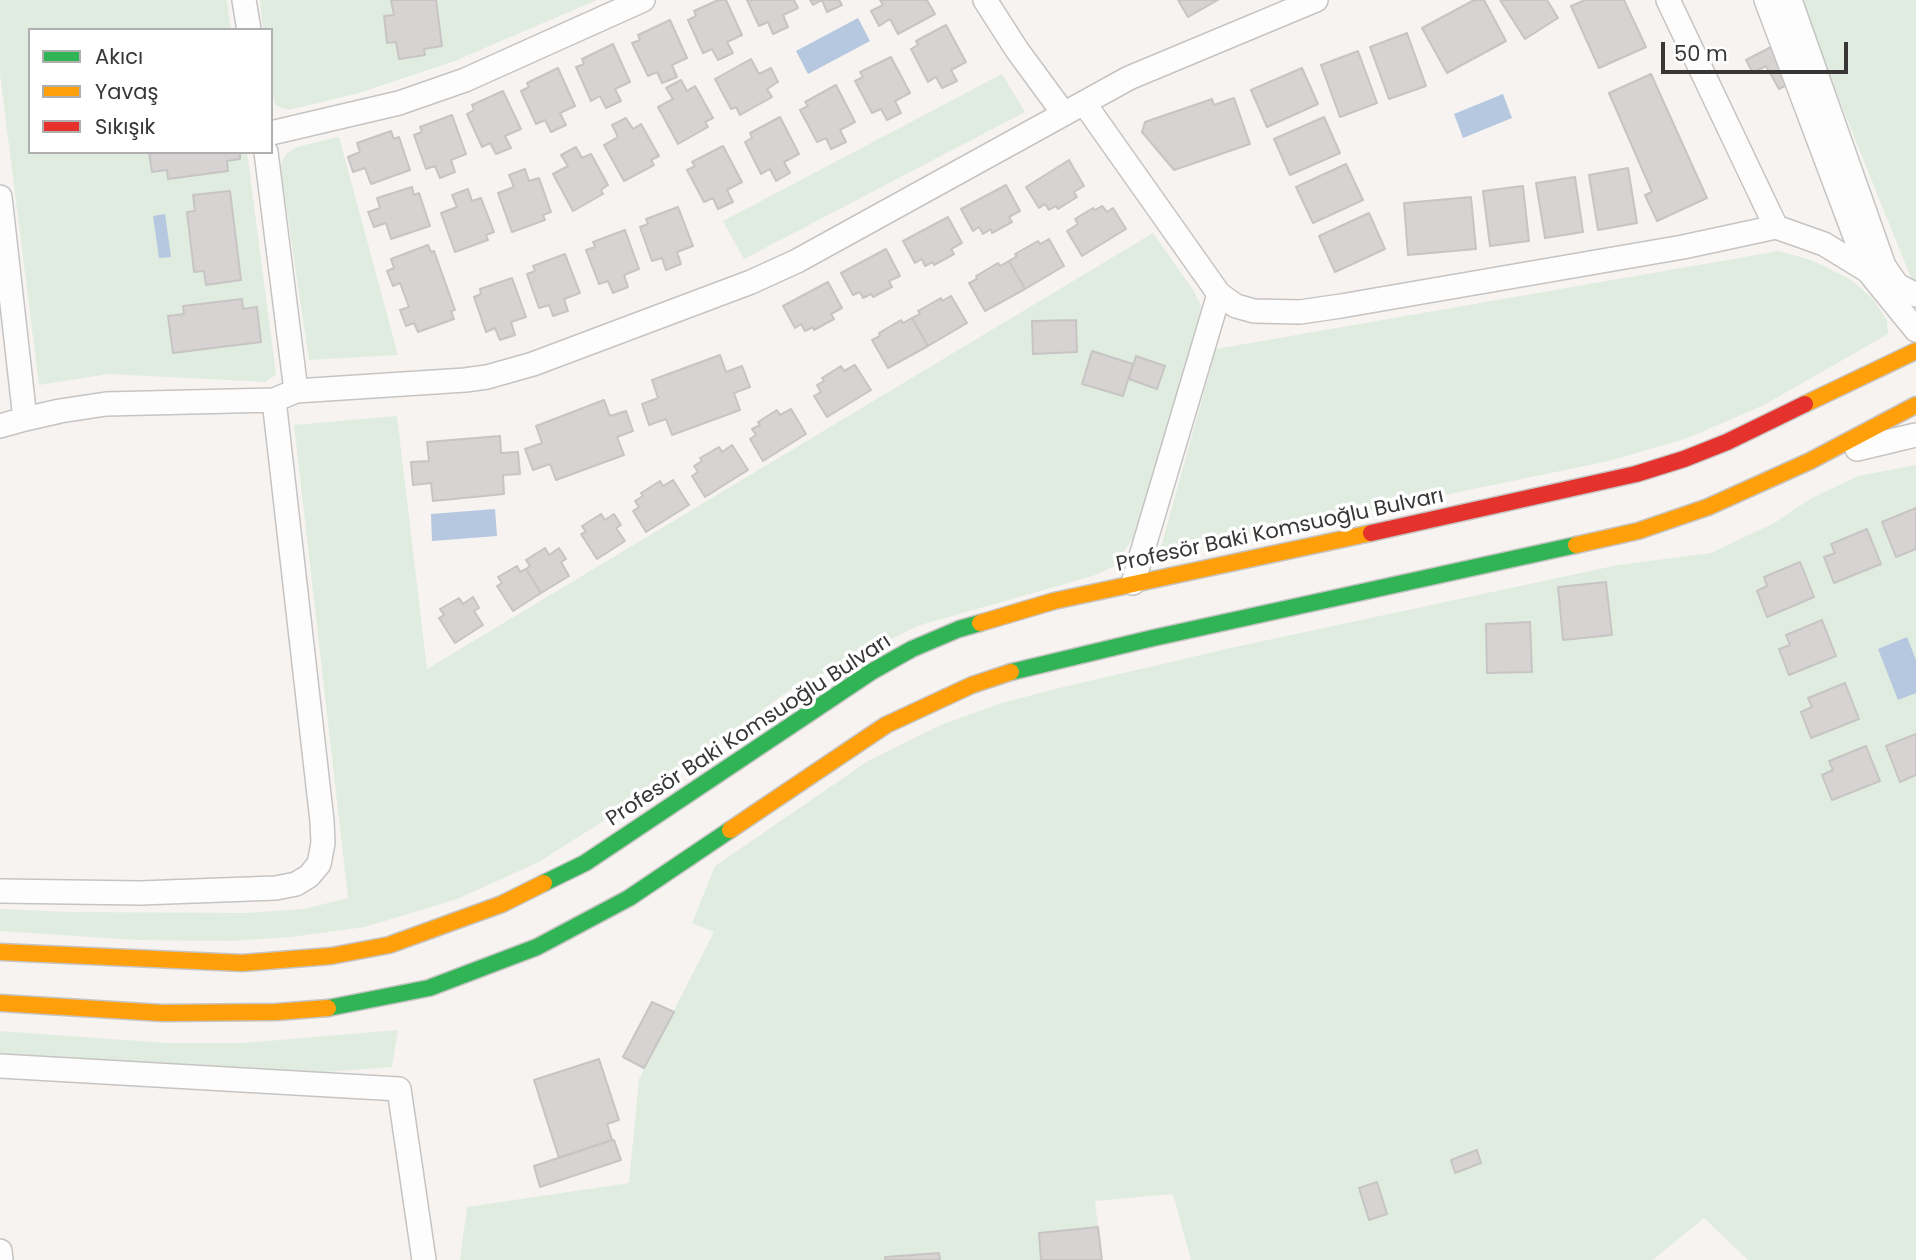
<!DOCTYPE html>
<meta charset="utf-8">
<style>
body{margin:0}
#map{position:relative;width:1916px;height:1260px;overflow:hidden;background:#f6f3f1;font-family:Poppins,sans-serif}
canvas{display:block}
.legend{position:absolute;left:28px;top:28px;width:245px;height:126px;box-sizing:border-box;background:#fff;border:2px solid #b0afaf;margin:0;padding:9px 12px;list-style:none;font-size:21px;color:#393736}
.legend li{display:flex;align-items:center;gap:14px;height:35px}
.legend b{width:35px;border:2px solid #b0afaf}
.scale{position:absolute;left:1661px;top:42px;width:187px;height:32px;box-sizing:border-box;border:4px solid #393736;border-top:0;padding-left:9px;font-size:21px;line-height:24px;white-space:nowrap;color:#393736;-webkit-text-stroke:5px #fff;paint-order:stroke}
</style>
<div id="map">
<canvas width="1916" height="1260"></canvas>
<ul class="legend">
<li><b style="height:9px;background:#30b455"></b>Akıcı</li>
<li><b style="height:9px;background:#ff9f0a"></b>Yavaş</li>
<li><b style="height:9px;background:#e5322d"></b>Sıkışık</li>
</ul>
<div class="scale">50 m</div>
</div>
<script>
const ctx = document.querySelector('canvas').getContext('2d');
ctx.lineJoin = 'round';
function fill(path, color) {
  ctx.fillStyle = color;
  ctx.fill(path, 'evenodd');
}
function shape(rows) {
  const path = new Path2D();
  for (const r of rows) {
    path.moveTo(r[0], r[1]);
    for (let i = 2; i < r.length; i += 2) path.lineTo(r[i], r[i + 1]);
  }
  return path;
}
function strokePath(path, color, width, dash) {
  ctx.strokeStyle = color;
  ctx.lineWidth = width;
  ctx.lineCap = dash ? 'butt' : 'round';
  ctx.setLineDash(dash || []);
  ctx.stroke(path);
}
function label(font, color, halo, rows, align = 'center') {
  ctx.font = font + ' Poppins,sans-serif';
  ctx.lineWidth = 7;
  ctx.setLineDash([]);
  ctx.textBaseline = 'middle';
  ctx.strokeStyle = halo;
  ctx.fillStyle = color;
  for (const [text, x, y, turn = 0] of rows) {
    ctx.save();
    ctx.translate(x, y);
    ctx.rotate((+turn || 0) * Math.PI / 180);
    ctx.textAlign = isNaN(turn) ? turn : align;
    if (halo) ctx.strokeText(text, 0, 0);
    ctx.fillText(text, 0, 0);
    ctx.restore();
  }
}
const green = shape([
 [0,0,227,0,231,30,30,30,30,152,247,152,276,374,266,382,108,374,39,385,0,74],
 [260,0,597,0,452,62,359,93,288,110,275,105,271,85,271,30,263,30],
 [1799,0,1916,0,1916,284,1913,283],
 [1002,74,1025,112,744,259,723,221],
 [339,137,398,355,309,360,280,165,287,153,300,146],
 [1153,233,1194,291,1201,306,1193,346,1139,528,1115,566,1093,576,917,626,787,692,658,786,539,862,457,899,365,927,291,937,231,941,137,940,0,931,0,909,69,912,245,913,304,909,348,898,294,425,397,416,427,669],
 [1779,251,1811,260,1850,279,1872,298,1887,320,1888,334,1764,405,1688,438,1609,461,1159,554,1216,349],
 [1916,465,1916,1260,1748,1260,1704,1218,1653,1260,1191,1260,1173,1194,1095,1201,1102,1260,460,1260,467,1207,629,1183,639,1079,714,932,692,923,715,866,868,761,941,725,998,704,1055,689,1235,647,1618,565,1711,553,1774,523,1810,499,1858,476],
 [398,1030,392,1067,246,1078,0,1066,0,1031,167,1043,243,1043]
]);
const water = shape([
 [858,18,870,41,808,74,796,51],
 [1503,94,1512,118,1463,138,1454,114],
 [165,214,171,257,159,258,153,216],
 [495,509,497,536,432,541,431,514],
 [1907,637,1916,660,1916,693,1898,700,1878,649]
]);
const building = shape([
 [391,0,436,0,442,46,424,49,425,55,399,59,396,42,387,43,384,16,394,15,391,0],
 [718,0,726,0,742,35,727,42,733,53,718,60,712,49,703,53,688,20,696,16,694,11,718,0],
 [747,0,794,0,798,8,783,15,788,27,773,34,768,22,759,26,747,0],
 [810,0,839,0,842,5,827,12,822,0,813,5,810,0],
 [880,0,927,0,935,14,898,34,890,19,879,26,871,11,883,5,880,0],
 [1178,0,1218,0,1188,17,1178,0],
 [1474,0,1484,0,1506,41,1447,73,1422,28,1474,0],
 [1500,0,1547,0,1558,18,1525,39,1500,0],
 [1585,0,1624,0,1646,47,1599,68,1571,6,1585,0],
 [670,20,687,58,672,65,677,77,662,83,657,72,648,76,632,43,640,40,638,35,670,20],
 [946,25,966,62,951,70,957,81,942,88,936,77,928,82,911,49,918,45,916,41,946,25],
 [1407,33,1426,86,1389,99,1370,47,1407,33],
 [613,44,630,82,615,89,621,101,606,108,600,96,591,101,576,67,584,64,582,59,613,44],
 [1773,46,1792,82,1779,89,1766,66,1753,73,1746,60,1773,46],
 [1358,51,1377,103,1340,117,1321,65,1358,51],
 [891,57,910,93,895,101,901,113,887,120,881,109,872,113,855,81,863,77,860,72,891,57],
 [751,59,759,74,771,68,778,82,767,89,772,97,740,115,736,107,731,109,715,79,751,59],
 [558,68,575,106,560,113,566,125,551,132,545,120,536,124,521,91,529,87,527,83,558,68],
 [1302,68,1318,104,1267,127,1251,90,1302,68],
 [1651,74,1707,198,1657,221,1645,195,1652,192,1609,93,1651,74],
 [681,80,687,91,695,86,713,118,705,122,708,127,678,144,658,107,673,99,666,88,681,80],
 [836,85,855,122,840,130,846,142,831,149,826,138,817,142,800,110,808,106,805,102,836,85],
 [503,91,521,129,505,136,511,148,496,154,490,143,482,147,467,114,474,110,472,105,503,91],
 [1234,98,1250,144,1174,170,1142,132,1145,122,1212,99,1214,105,1234,98],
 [452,115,466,154,451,160,455,172,440,178,435,166,426,169,414,135,422,132,420,127,452,115],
 [780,117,799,154,784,162,790,173,776,181,770,169,761,174,745,142,752,138,750,133,780,117],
 [1324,117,1340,153,1290,175,1274,139,1324,117],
 [626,118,633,129,641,124,659,156,651,160,654,165,624,181,604,145,618,137,612,125,626,118],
 [391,131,394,139,399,137,410,170,371,184,365,168,353,172,348,157,360,152,357,143,391,131],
 [723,146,742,182,727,190,733,202,718,209,713,198,704,202,687,170,695,166,692,162,723,146],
 [576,147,582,158,591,154,608,185,601,190,603,194,573,211,553,174,568,166,561,155,576,147],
 [149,152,240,152,240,159,227,161,228,171,168,179,167,170,152,172,149,152],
 [1069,160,1084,186,1074,192,1077,197,1058,209,1056,206,1049,210,1045,204,1039,208,1026,187,1069,160],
 [1346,164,1363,200,1313,223,1296,187,1346,164],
 [1628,168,1637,223,1598,230,1589,175,1628,168],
 [525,169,529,181,539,178,551,212,543,215,545,220,512,232,498,193,514,187,509,175,525,169],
 [1575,177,1583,232,1545,238,1536,183,1575,177],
 [1006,185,1020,211,1009,217,1012,222,992,233,991,229,983,234,979,227,973,231,961,209,1006,185],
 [1523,186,1529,241,1490,246,1483,191,1523,186],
 [412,187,414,195,419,193,430,226,391,239,386,223,374,227,368,212,380,208,377,198,412,187],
 [468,189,472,201,481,198,494,232,486,235,488,240,455,252,441,213,457,207,452,195,468,189],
 [230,191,241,280,206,285,204,271,194,272,187,212,195,211,193,195,230,191],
 [1471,197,1476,249,1408,255,1404,203,1471,197],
 [1102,206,1107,212,1113,208,1126,229,1082,256,1067,231,1078,224,1075,219,1093,208,1095,210,1102,206],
 [678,207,693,246,677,252,681,264,666,270,662,258,652,261,640,227,648,224,646,219,678,207],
 [1369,213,1385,249,1335,272,1319,236,1369,213],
 [948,217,962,243,951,249,954,254,934,265,933,262,925,266,922,259,915,263,903,241,948,217],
 [625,230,639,269,624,275,628,287,613,293,608,281,599,284,586,250,595,247,593,242,625,230],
 [1049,239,1064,266,1025,289,1009,261,1017,256,1015,254,1038,241,1040,244,1049,239],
 [428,245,431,252,434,251,455,310,451,311,454,319,418,332,414,323,406,326,400,310,409,307,400,283,393,286,387,271,394,268,391,259,428,245],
 [886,249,900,276,889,281,892,287,873,297,871,294,863,298,860,292,853,295,841,273,886,249],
 [565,254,580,293,564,299,568,311,553,316,549,305,539,308,527,274,535,271,533,266,565,254],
 [1009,261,1025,289,985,311,969,283,977,279,976,276,998,263,1000,266,1009,261],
 [512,278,526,317,511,322,515,335,500,340,495,328,486,332,474,297,481,294,480,289,512,278],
 [828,282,842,308,831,314,834,319,814,330,813,327,805,331,801,324,795,328,783,306,828,282],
 [951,296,967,323,928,346,912,318,920,314,918,311,941,298,942,301,951,296],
 [242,299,243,309,257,307,261,342,173,353,168,316,184,314,183,306,242,299],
 [912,318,928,346,888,368,872,340,880,336,879,333,901,320,903,323,912,318],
 [1076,320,1077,352,1033,354,1032,321,1076,320],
 [1092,351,1133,364,1123,396,1082,384,1092,351],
 [720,355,726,372,742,366,750,387,734,393,740,410,672,435,666,419,649,425,642,404,658,398,652,380,720,355],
 [1136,356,1165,366,1157,389,1129,379,1136,356],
 [855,365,871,390,827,417,814,396,821,392,817,385,824,381,822,378,841,366,844,371,855,365],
 [604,400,610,416,626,411,633,431,617,437,624,455,556,480,550,464,533,470,525,449,542,443,536,426,604,400],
 [791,409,806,434,763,461,750,439,756,435,752,429,760,425,758,422,777,410,780,415,791,409],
 [500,436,501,453,518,452,520,474,503,475,504,494,433,501,431,483,413,485,411,462,429,461,427,442,500,436],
 [732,445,748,470,705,497,692,476,698,472,694,466,702,461,700,458,719,447,722,452,732,445],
 [673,480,689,505,646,532,633,511,639,507,635,501,643,496,641,493,660,481,663,486,673,480],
 [1916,508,1916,549,1896,557,1882,522,1916,508],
 [601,514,605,520,614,514,621,525,616,528,625,541,597,559,581,534,586,532,582,526,601,514],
 [1867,529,1881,564,1834,583,1824,557,1835,553,1831,544,1867,529],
 [545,548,549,555,559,548,566,559,561,562,569,576,541,593,526,569,530,566,526,560,545,548],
 [1800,562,1814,597,1767,617,1757,591,1767,586,1764,577,1800,562],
 [517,566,520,572,526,569,541,593,513,611,497,586,502,583,498,577,517,566],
 [1606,582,1612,635,1563,640,1558,587,1606,582],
 [473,597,479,608,474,611,483,625,455,643,439,618,444,615,440,609,459,598,463,604,473,597],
 [1822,620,1836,656,1789,675,1779,649,1790,645,1786,635,1822,620],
 [1530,622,1532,672,1487,673,1486,624,1530,622],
 [1845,683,1859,719,1811,738,1801,712,1812,707,1808,698,1845,683],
 [1916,734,1916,775,1900,782,1886,746,1916,734],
 [1866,746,1880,781,1832,800,1822,775,1833,770,1829,761,1866,746],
 [652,1002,674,1012,644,1068,623,1057,652,1002],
 [599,1059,619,1120,607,1124,612,1140,559,1158,534,1080,599,1059],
 [612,1140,614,1140,621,1160,540,1187,534,1166,612,1140],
 [1477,1150,1481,1163,1455,1173,1451,1160,1477,1150],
 [1377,1182,1387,1214,1369,1220,1359,1188,1377,1182],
 [1098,1227,1102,1260,1041,1260,1039,1233,1098,1227],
 [939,1253,940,1260,885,1260,885,1257,939,1253]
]);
const street = shape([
 [244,0,249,30],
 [985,0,1017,50,1064,114],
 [1766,0,1868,271,1916,330],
 [1790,0,1884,266,1897,285,1916,295],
 [1084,103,1219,294,1236,306,1254,311,1300,312,1341,306,1683,247,1776,227,1668,0],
 [271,133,399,103,465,80,643,0],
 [266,152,296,391],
 [0,197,25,419,0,426],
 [1776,227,1824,244,1868,271],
 [25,419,60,411,106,404,274,400,296,391,465,380,487,377,533,364,751,282,797,261,1129,78,1316,0],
 [1857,449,1916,435],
 [1133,583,1219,294],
 [0,891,140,893,276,888,296,884,309,876,319,864,323,843,322,821,274,400],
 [0,1066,399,1089,424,1260],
 [0,1251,1,1260]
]);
const fast = shape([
 [1011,672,1153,638,1576,545],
 [544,883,585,863,871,672,912,649,959,629,980,623],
 [328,1008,429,988,537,947,629,898,730,830]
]);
const slow = shape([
 [1805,404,1916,351],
 [1576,545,1638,531,1708,507,1810,461,1916,405],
 [980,623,1054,601,1371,533],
 [730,830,886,725,972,685,1011,672],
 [0,952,242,963,331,956,389,945,502,904,544,883],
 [0,1003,162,1013,276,1012,328,1008]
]);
const jam = shape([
 [1371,533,1636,474,1684,459,1727,442,1805,404]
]);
const streetNames = [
 ["Profesör Baki Komsuoğlu Bulvarı",1280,531,-12],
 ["Profesör Baki Komsuoğlu Bulvarı",749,731,-33]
];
fill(green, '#e1ece1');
fill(water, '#b5c8df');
fill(building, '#d6d3d2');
strokePath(building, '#c7c5c3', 2);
strokePath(street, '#c6c4c2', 26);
strokePath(fast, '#c6c4c2', 19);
strokePath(slow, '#c6c4c2', 19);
strokePath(jam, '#c6c4c2', 19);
strokePath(street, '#fefdfd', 23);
strokePath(fast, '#30b455', 16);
strokePath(slow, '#ff9f0a', 16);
strokePath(jam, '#e5322d', 16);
label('21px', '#393736', '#fff', streetNames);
</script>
